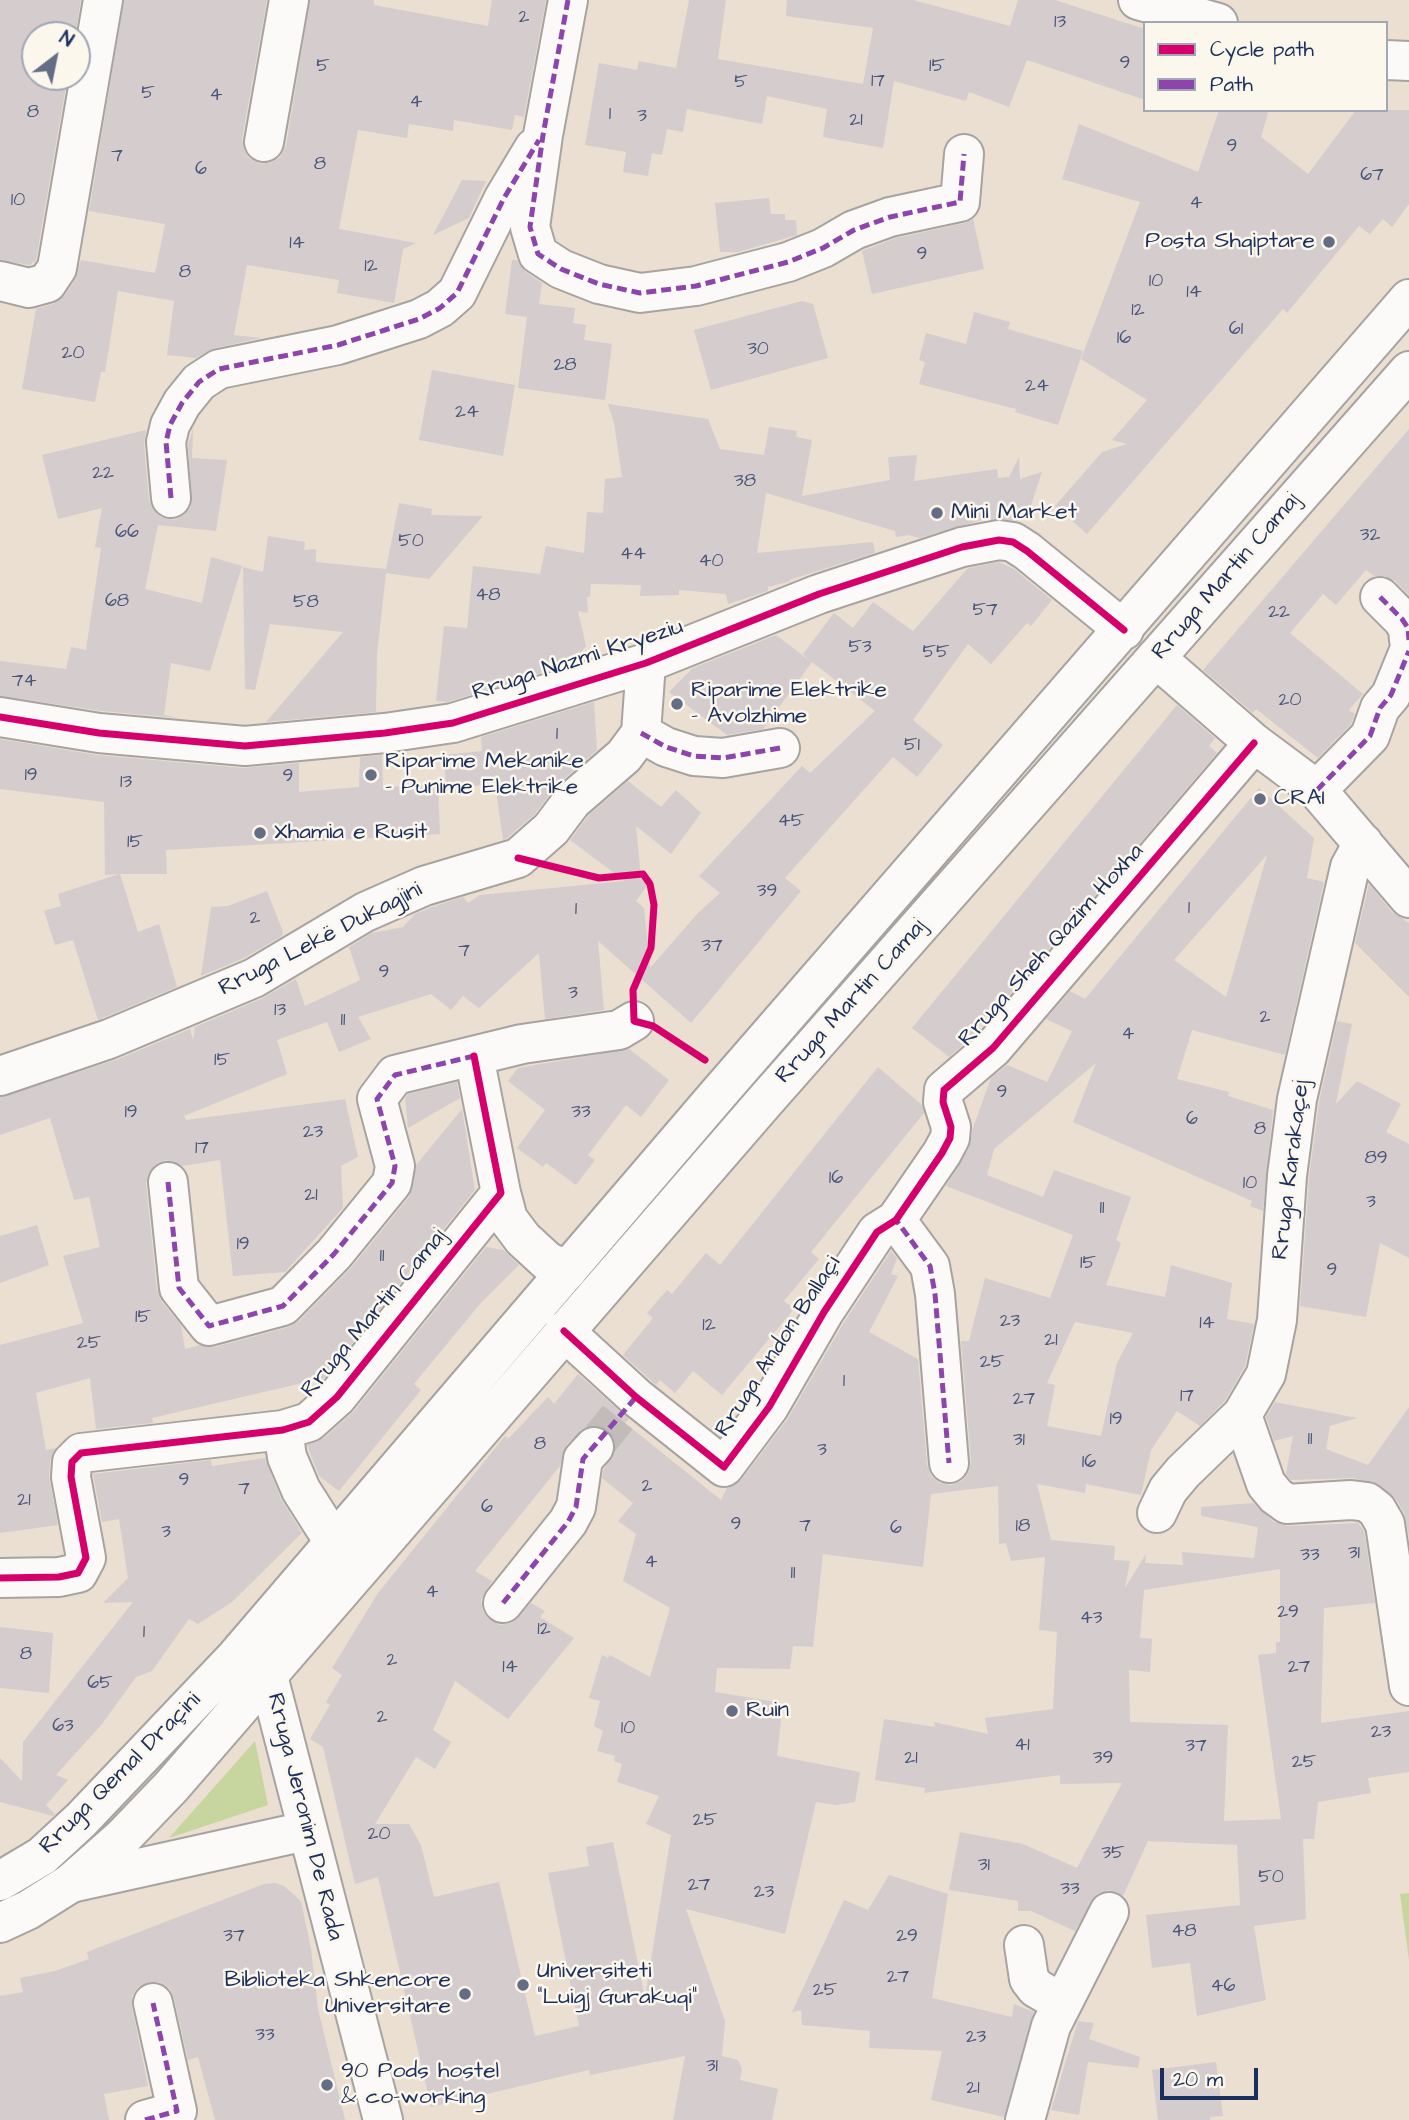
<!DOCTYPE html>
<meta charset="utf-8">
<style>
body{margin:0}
#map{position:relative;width:1409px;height:2120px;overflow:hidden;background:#eadfd0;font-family:"Architects Daughter",sans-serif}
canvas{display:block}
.legend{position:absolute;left:1143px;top:21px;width:245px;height:91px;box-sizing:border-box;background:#fbf7ec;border:2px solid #a1a7b3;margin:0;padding:9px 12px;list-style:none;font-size:21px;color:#1b2f5e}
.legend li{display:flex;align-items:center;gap:14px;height:35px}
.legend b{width:35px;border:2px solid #a1a7b3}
.north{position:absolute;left:21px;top:21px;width:70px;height:70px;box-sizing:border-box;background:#fbf7ec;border:2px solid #a1a7b3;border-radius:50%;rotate:32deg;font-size:19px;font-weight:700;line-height:28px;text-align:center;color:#1b2f5e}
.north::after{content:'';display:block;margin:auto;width:24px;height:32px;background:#636d86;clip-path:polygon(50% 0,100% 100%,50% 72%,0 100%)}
.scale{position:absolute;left:1160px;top:2068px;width:98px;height:32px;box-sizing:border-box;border:4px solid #1b2f5e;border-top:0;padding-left:9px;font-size:21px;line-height:24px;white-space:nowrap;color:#1b2f5e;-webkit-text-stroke:5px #fbf7ec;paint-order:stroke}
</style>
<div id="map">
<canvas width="1409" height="2120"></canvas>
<ul class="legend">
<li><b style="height:9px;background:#d6006c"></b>Cycle path</li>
<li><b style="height:9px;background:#8e44ad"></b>Path</li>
</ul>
<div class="north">N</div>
<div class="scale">20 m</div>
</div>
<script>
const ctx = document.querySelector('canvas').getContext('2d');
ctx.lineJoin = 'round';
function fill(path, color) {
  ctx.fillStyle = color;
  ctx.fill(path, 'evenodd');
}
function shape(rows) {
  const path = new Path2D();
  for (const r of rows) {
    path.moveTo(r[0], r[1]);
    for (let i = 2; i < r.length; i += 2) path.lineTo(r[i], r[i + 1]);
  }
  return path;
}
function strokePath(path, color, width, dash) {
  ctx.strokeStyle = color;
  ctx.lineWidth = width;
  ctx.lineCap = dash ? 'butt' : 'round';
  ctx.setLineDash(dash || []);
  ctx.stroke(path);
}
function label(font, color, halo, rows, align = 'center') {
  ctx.font = font + ' "Architects Daughter",sans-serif';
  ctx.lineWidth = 5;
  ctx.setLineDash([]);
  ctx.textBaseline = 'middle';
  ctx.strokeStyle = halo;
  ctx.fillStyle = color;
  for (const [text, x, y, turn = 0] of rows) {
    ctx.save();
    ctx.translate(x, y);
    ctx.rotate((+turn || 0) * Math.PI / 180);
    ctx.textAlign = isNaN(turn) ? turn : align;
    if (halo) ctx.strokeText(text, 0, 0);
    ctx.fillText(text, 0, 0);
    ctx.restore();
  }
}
const green = shape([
 [255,1741,268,1805,169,1838],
 [1409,1893,1409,1960,1400,1894]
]);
const building = shape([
 [0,0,81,0,75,35,35,35,35,81,66,86,36,260,30,265,0,260],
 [124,0,267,0,242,139,244,150,249,158,261,164,272,162,280,157,286,146,310,0,374,0,374,5,488,26,492,0,546,0,524,117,515,115,512,130,454,120,453,131,409,124,407,138,358,130,339,229,416,243,403,249,394,303,337,293,339,280,247,265,234,335,261,338,215,348,196,358,167,355,174,301,118,291,105,372,101,372,95,402,22,389,36,309,53,304,65,295,75,280,81,260,155,273,165,224,89,211],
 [689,0,726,0,718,59,863,84,873,28,786,16,787,0,913,0,1010,26,1018,0,1055,0,1145,29,1145,100,1027,60,1009,107,969,92,966,101,894,81,883,148,823,137,827,109,767,96,762,124,687,109,683,132,667,129,662,155,652,153,648,176,623,172,626,152,585,145,599,63,637,70,639,61,676,68],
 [1219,110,1269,110,1261,137,1308,174,1356,110,1409,110,1409,204,1392,227,1383,219,1370,234,1359,226,1287,313,1283,309,1087,534,1055,506,1102,452,1127,444,1112,440,1147,400,1081,359,1140,202,1062,179,1079,124,1198,172],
 [462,180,486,181,469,218,433,235],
 [769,198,771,214,785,214,785,220,796,220,797,235,738,252,720,252,715,203],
 [973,219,984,269,872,294,862,251,896,238,965,223],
 [512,260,517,260,526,272,542,283,539,304,575,308,573,323,586,325,584,340,612,344,605,400,518,388,527,317,505,314],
 [802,301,813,304,828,358,711,390,694,330],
 [974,312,1010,322,1008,329,1083,351,1058,425,1015,412,1016,409,919,384,925,362,919,360,926,333,966,344],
 [432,370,515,385,503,456,419,440],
 [608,404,708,419,720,449,764,455,769,427,797,431,796,437,812,440,802,496,890,480,888,457,917,455,914,481,997,469,998,478,1009,477,1019,457,1020,479,1042,472,1029,511,1022,512,1022,521,985,519,919,538,909,535,896,537,895,531,766,493,757,553,873,542,875,553,789,580,791,581,768,587,768,591,728,604,726,594,679,590,679,595,640,596,641,585,591,584,590,597,587,597,588,613,578,611,586,646,572,663,448,702,436,701,444,626,467,628,473,566,540,574,546,546,584,553,587,512,603,513,605,479,622,477,614,423],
 [193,429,192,458,227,460,216,531,158,525,145,589,202,603,211,557,242,566,210,671,171,663,164,715,178,718,102,711,0,696,0,661,66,669,71,647,86,650,101,548,95,547,102,508,58,519,42,455,146,430,144,444,149,501,154,511,161,517,174,520,184,515,191,507,188,444],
 [1409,429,1409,595,1395,581,1385,576,1374,576,1366,570,1336,605,1323,594,1290,633,1363,694,1349,710,1355,714,1351,724,1318,758,1256,709,1253,713,1203,670],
 [399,503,432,509,431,515,483,516,429,579,386,573,377,654,376,712,266,722,343,632,270,624,255,690,245,689,243,567,263,572,268,536,305,542,304,550,316,549,316,562,386,569],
 [999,562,1014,569,1052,600,1031,626,1027,623,991,664,968,644,913,720,943,745,917,777,893,757,785,878,801,891,691,1023,598,941,604,1010,545,1019,539,953,479,1008,463,996,451,1010,431,994,358,1017,371,1039,339,1052,327,1022,277,1040,287,1074,184,1116,186,1120,345,1099,358,1157,341,1166,343,1208,285,1272,233,1276,220,1160,182,1166,166,1160,155,1165,148,1174,146,1184,157,1290,162,1302,181,1325,185,1349,200,1345,215,1347,289,1327,299,1321,351,1268,409,1197,416,1165,462,1109,475,1190,324,1378,152,1418,153,1423,96,1429,90,1378,36,1393,46,1450,56,1448,50,1461,49,1476,58,1525,0,1533,0,1345,83,1323,63,1256,100,1247,89,1197,74,1200,50,1118,0,1135,0,1097,116,1060,190,1029,193,1040,195,1027,263,998,296,979,305,1006,360,980,349,947,372,933,403,927,415,914,432,907,463,897,468,903,480,895,625,881,570,840,588,816,628,781,661,807,676,790,701,813,671,854,636,826,641,879,653,878,636,901,644,908,650,968,698,913,720,893,699,876,802,766,810,773,875,711,812,662,763,729,727,735,669,692,693,668,776,635,810,661,803,654,834,613,853,628,873,602,913,631,968,568],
 [594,702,597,750,557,785,535,814,507,838,503,840,495,783,447,790,443,755,482,751,481,737],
 [1177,705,1215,738,1209,746,1217,753,1007,998,998,993,974,1035,949,1057,912,1028],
 [0,739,97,755,243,768,299,763,299,792,359,787,360,757,382,755,383,787,438,785,440,834,166,850,167,874,120,874,138,932,159,924,177,987,98,1020,73,940,55,945,44,911,61,906,58,894,119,874,105,875,104,802,0,789],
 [1259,788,1314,838,1307,878,1324,882,1285,1055,1192,1030,1177,1079,1229,1092,1228,1096,1273,1110,1263,1211,1250,1206,1252,1201,1073,1122,1096,1063,994,1149,987,1175,1043,1197,1054,1170,1131,1197,1116,1240,1121,1243,1106,1285,1165,1297,1171,1265,1232,1283,1227,1319,1254,1324,1245,1366,1225,1401,1200,1426,1177,1411,1151,1450,1141,1495,1086,1484,1085,1493,1037,1484,1051,1540,1115,1546,1114,1560,1130,1561,1125,1588,1146,1554,1145,1563,1183,1565,1182,1552,1254,1558,1258,1527,1201,1516,1201,1507,1253,1503,1274,1522,1287,1526,1358,1523,1364,1531,1375,1603,1324,1608,1321,1723,1409,1711,1409,1772,1368,1778,1371,1793,1318,1802,1314,1839,1303,1839,1306,1919,1254,1926,1266,2000,1197,2016,1190,1963,1152,1968,1146,1915,1240,1905,1237,1845,1148,1841,1123,1896,1109,1890,1097,1894,1075,1931,1031,1911,1018,1911,1018,1901,949,1890,960,1832,1023,1844,1077,1868,1122,1783,1060,1784,1060,1775,924,1793,925,1788,875,1780,884,1719,935,1727,934,1722,988,1734,985,1718,1053,1709,1057,1632,1039,1630,1045,1557,1011,1561,1006,1543,999,1544,998,1486,931,1494,923,1567,823,1554,813,1647,793,1646,790,1669,717,1668,715,1692,783,1703,777,1756,860,1772,855,1802,836,1805,816,1802,785,1934,686,1909,725,2021,722,2056,738,2060,742,2069,740,2080,778,2089,772,2120,673,2120,685,2056,590,2075,589,2070,431,2107,378,1877,355,1884,323,1747,310,1739,330,1705,326,1702,342,1675,332,1668,378,1593,505,1436,508,1439,548,1397,554,1404,578,1374,629,1419,625,1423,721,1500,727,1488,741,1480,787,1420,843,1324,891,1251,897,1258,891,1274,898,1276,869,1332,918,1359,927,1465,931,1476,940,1483,951,1485,962,1481,969,1472,971,1461,961,1341,969,1341,985,1278,1050,1298,1073,1235,946,1186,969,1148,973,1128,991,1078,1007,1065,1047,1082,1072,1031,1046,1019,1070,991,1085,999],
 [1267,855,1226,997,1174,960],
 [1075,1322,1133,1333,1117,1363,1101,1436,1047,1426,1055,1385,1047,1383],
 [587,1426,599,1426,609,1431,615,1440,615,1452,604,1469,602,1478,633,1503,618,1521,636,1534,623,1581,670,1608,650,1677,610,1655,608,1658,602,1655,589,1698,600,1701,594,1726,603,1731,597,1751,615,1756,614,1761,622,1764,617,1782,659,1796,646,1824,671,1835,645,1998,613,1842,586,1847,589,1866,548,1873,579,2026,535,2036,499,1882,434,1897,421,1845,409,1824,375,1824,416,1757,435,1769,451,1742,433,1730,455,1681,508,1719,574,1638,540,1617,545,1611,531,1603,512,1623,500,1625,490,1620,483,1612,481,1600,492,1581,475,1571,560,1466,567,1444],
 [1280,1569,1280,1642,1276,1642,1276,1653,1258,1655,1281,1819,1224,1821,1228,1725,1130,1722,1129,1670,1150,1672,1152,1639,1140,1638,1144,1590],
 [1369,884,1392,912,1409,923,1409,997,1355,943],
 [267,891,283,932,282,936,244,958,201,976,211,907,228,906],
 [1337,1021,1352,1024,1336,1104,1357,1081,1401,1104,1386,1132,1409,1144,1409,1258,1380,1243,1366,1317,1300,1306,1309,1178,1319,1103],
 [629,1049,669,1080,641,1117,626,1105,588,1155,595,1160,576,1185,546,1163,543,1167,517,1148,545,1110,508,1081,518,1068],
 [878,1067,922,1105,924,1113,811,1252,819,1259,784,1301,794,1309,722,1395,693,1371,675,1393,660,1380,656,1385,623,1355,653,1318,647,1313,667,1290,672,1294,706,1253,720,1265],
 [457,1082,460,1098,408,1128,405,1098,408,1094],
 [37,1225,49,1265,0,1283,0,1236],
 [486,1247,504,1250,519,1265,479,1305,414,1384,421,1390,339,1491,319,1476,307,1445,324,1438,354,1411],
 [1275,1402,1357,1418,1330,1426,1326,1449,1368,1465,1409,1407,1409,1537,1404,1513,1396,1499,1380,1485,1353,1478,1291,1480,1286,1474,1293,1436,1274,1441,1266,1417],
 [265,1458,281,1499,302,1533,232,1602,198,1624,189,1619,152,1671,136,1677,102,1724,56,1775,68,1780,46,1805,55,1814,53,1816,0,1802,0,1758,22,1781,23,1742,133,1602,103,1603,128,1578,119,1519,102,1522,93,1474,211,1460,212,1466],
 [0,1627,53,1633,49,1693,0,1688],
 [889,1875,948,1894,932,1998,1012,2017,1014,2004,1034,2012,1004,2117,931,2100,942,2051,869,2048,870,2031,802,2025,801,2010,792,2012,844,1900,868,1910],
 [275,1883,284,1886,301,1901,311,1949,318,2009,345,2120,215,2120,198,2057,188,2060,174,1998,170,1989,160,1982,149,1982,138,1987,132,1996,132,2007,148,2086,104,2094,109,2120,0,2120,0,1996,23,1992,20,1978,55,1971,89,1959,87,1952,264,1884],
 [1078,2021,1094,2023,1089,2039,1140,2057,1138,2068,1088,2062,1079,2115,1051,2110],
 [1216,2062,1223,2116,1210,2117,1210,2120,1158,2120,1152,2070]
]);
const minorTunnel = shape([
 [594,1447,618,1417]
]);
const minor = shape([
 [568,0,543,135,530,227,538,254,561,269,599,284,640,293,696,286,788,262,823,248,854,230,890,217,960,202,964,154],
 [1138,0,1218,23],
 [1386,60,1409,61],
 [264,142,289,0],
 [0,281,29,288,47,283,57,268,103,0],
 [171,498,166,442,170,425,182,403,199,382,219,369,338,345,419,319,440,308,457,293,504,198,534,148],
 [1380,597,1402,619,1408,628,1409,640],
 [1156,658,1254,743,1317,790,1409,898],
 [0,717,99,733,245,746,385,733,453,723,646,663,819,594,962,547,999,540,1013,542,1027,551,1124,630],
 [641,733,666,747,694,756,723,758,780,748],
 [1317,790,1370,736,1380,708,1391,695,1409,651],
 [0,1076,109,1039,254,978,365,912,424,886,518,858,551,829,572,801,624,756,641,733,646,663],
 [168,1182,179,1288,209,1326,283,1306,334,1254,392,1183,395,1166,377,1099,395,1075,522,1044,619,1030,634,1021],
 [501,1193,508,1219,523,1239,547,1261,567,1271],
 [896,1220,930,1266,935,1294,949,1463],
 [564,1331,636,1397,724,1467,769,1407,824,1312,877,1232,896,1220,942,1153,950,1138,951,1127,943,1102,944,1090,993,1048,1254,743],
 [1242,1415,1266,1484,1276,1496,1287,1504,1351,1500,1367,1502,1377,1510,1385,1524,1409,1686],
 [283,1430,287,1457,301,1490,334,1542],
 [1157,1513,1168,1490,1183,1472,1242,1415,1266,1374,1277,1320,1287,1176,1297,1099,1350,867,1363,843],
 [0,1578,59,1577,78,1573,86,1558,71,1477,72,1462,81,1453,283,1430,309,1422,337,1397,501,1193,474,1056],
 [503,1603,568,1522,576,1507,583,1459,594,1447],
 [268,1676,383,2120],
 [71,1883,306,1831],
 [1024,1945,1029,1979,1036,1988,1062,2003],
 [145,2120,177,2111,153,2003],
 [1025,2120,1051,2026,1109,1912]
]);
const major = shape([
 [0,1881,42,1856,81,1820,235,1658,719,1093,1409,299],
 [0,1923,28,1910,71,1883,123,1837,171,1787,765,1101,1409,371]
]);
const quiet = shape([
 [568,0,543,135,530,227,538,254,561,269,599,284,640,293,696,286,788,262,823,248,854,230,890,217,960,202,964,154],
 [171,498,166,442,170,425,182,403,199,382,219,369,338,345,419,319,440,308,457,293,504,198,539,140],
 [1380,597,1402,619,1408,628,1409,640],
 [641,733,666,747,694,756,723,758,780,748],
 [1317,790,1370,736,1380,708,1391,695,1409,651],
 [168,1182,179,1288,209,1326,283,1306,334,1254,392,1183,395,1166,377,1099,395,1075,474,1056],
 [899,1216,896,1220,930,1266,935,1294,949,1463],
 [503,1603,568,1522,576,1507,583,1459,636,1397],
 [145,2120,177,2111,153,2003]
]);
const cycleway = shape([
 [0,717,99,733,245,746,385,733,453,723,646,663,819,594,962,547,999,540,1013,542,1027,551,1124,630],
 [518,858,599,878,643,874,650,884,654,905,651,948,633,990,634,1021,653,1026,705,1060],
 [564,1331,636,1397,724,1467,769,1407,824,1312,877,1232,896,1220,942,1153,950,1138,951,1127,943,1102,944,1090,993,1048,1254,743],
 [0,1578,59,1577,78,1573,86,1558,71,1477,72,1462,81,1453,283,1430,309,1422,337,1397,501,1193,474,1056]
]);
const markers = [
 [1329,242,7,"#636d86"],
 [937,513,7,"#636d86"],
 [677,704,7,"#636d86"],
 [371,775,7,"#636d86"],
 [1260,799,7,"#636d86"],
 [260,833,7,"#636d86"],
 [732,1711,7,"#636d86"],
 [523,1985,7,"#636d86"],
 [465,1994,7,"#636d86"],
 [327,2085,7,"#636d86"]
];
const numberNames = [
 ["2",524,18],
 ["13",1060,23],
 ["9",1125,64],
 ["5",323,67],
 ["15",937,67],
 ["17",878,82],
 ["5",741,83],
 ["5",148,94],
 ["4",216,96],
 ["4",416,103],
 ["8",33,113],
 ["1",610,115],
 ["3",642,117],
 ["21",856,121],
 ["9",1232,147],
 ["7",117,157],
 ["8",320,165],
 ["6",201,170],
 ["67",1372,176],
 ["10",18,201],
 ["4",1196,204],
 ["14",297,244],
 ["9",922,255],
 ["12",371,267],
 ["8",185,273],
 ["10",1156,282],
 ["14",1194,293],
 ["12",1138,311],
 ["61",1236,330],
 ["16",1124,339],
 ["30",758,350],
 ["20",73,354],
 ["28",565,366],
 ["24",1037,387],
 ["24",467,413],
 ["22",103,474],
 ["38",745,482],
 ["66",127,533],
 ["32",1370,536],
 ["50",411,542],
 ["44",633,555],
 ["40",711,562],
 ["48",488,596],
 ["68",117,602],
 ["58",306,603],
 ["57",985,611],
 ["22",1279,613],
 ["53",860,648],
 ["55",936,653],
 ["74",24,682],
 ["20",1290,701],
 ["1",557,735],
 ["51",912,746],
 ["19",31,776],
 ["9",288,777],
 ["13",126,783],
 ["45",791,822],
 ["15",135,843],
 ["39",767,892],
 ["1",1189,909],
 ["1",576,910],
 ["2",255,919],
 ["37",712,947],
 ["7",464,952],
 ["9",384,973],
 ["3",573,994],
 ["13",280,1011],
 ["2",1265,1018],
 ["11",343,1021],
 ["4",1128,1035],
 ["15",222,1061],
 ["9",1002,1093],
 ["19",131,1113],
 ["33",581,1113],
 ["6",1192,1120],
 ["8",1260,1130],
 ["23",313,1133],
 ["17",202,1149],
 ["89",1376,1159],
 ["16",836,1179],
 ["10",1250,1184],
 ["21",311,1196],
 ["3",1371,1203],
 ["11",1102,1209],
 ["19",243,1245],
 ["11",382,1257],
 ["15",1088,1264],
 ["9",1332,1271],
 ["15",143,1318],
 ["23",1010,1322],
 ["14",1207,1324],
 ["12",709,1326],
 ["21",1051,1341],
 ["25",89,1344],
 ["25",992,1363],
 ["1",844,1382],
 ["17",1187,1397],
 ["27",1024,1400],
 ["19",1116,1420],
 ["11",1310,1440],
 ["31",1019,1441],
 ["8",540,1445],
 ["3",822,1451],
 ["16",1089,1463],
 ["9",184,1481],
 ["2",647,1487],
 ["7",244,1490],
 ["21",24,1501],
 ["6",487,1508],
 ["9",736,1525],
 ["7",805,1527],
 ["18",1023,1527],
 ["6",896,1529],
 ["3",166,1533],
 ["31",1354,1554],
 ["33",1310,1556],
 ["4",651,1563],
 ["11",793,1574],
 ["4",432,1593],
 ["29",1288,1613],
 ["43",1091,1619],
 ["12",544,1630],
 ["1",144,1633],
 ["8",26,1655],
 ["2",392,1661],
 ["14",510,1668],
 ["27",1299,1668],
 ["65",100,1684],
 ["2",382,1718],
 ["63",63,1727],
 ["10",628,1729],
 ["23",1381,1733],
 ["41",1022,1746],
 ["37",1196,1747],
 ["21",911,1759],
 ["39",1103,1759],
 ["25",1304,1763],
 ["25",705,1821],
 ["20",379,1835],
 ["35",1113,1854],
 ["31",984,1866],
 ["50",1271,1878],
 ["27",699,1886],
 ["33",1070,1890],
 ["23",764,1893],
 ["48",1184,1932],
 ["37",234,1937],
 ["29",907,1937],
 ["27",898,1978],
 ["46",1223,1987],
 ["25",825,1991],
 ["33",265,2036],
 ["23",976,2038],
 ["31",712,2067],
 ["21",973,2089]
];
const poiNames = [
 ["Posta Shqiptare",1315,242,"right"],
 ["Mini Market",951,513],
 ["Riparime Elektrike",691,691],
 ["- Avolzhime",691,717],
 ["Riparime Mekanike",385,762],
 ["- Punime Elektrike",385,788],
 ["CRAI",1274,799],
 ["Xhamia e Rusit",274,833],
 ["Ruin",746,1711],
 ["Universiteti",537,1972],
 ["\"Luigj Gurakuqi\"",537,1998],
 ["Biblioteka Shkencore",451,1981,"right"],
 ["Universitare",451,2007,"right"],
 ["90 Pods hostel",341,2072],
 ["& co-working",341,2098]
];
const streetNames = [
 ["Rruga Martin Camaj",1227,577,-49],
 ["Rruga Nazmi Kryeziu",578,661,-18],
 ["Rruga Lekë Dukagjini",321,940,-27],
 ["Rruga Sheh Qazim Hoxha",1052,946,-48],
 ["Rruga Martin Camaj",852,1002,-48],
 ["Rruga Karakaçej",1292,1170,-83],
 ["Rruga Martin Camaj",375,1314,-50],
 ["Rruga Andon Ballaçi",779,1347,-57],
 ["Rruga Qemal Draçini",121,1774,-45],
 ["Rruga Jeronim De Rada",304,1817,76]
];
fill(green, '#c7d69f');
fill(building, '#d5ccce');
strokePath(minorTunnel, '#c1bcb9', 38, [38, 19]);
strokePath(minor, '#a7a3a0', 42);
strokePath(major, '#a7a3a0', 42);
strokePath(minor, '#fcfaf8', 38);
strokePath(major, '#fcfaf8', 38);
strokePath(quiet, '#8e44ad', 5, [10, 5]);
strokePath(cycleway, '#d6006c', 7);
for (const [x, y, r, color] of markers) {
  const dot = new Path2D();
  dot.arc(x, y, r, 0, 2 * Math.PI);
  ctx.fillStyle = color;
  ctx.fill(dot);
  strokePath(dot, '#fbf7ec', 2.5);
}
label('19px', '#4a567a', null, numberNames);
label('23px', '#1b2f5e', '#fbf7ec', poiNames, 'left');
label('23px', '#1b2f5e', '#fbf7ec', streetNames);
</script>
